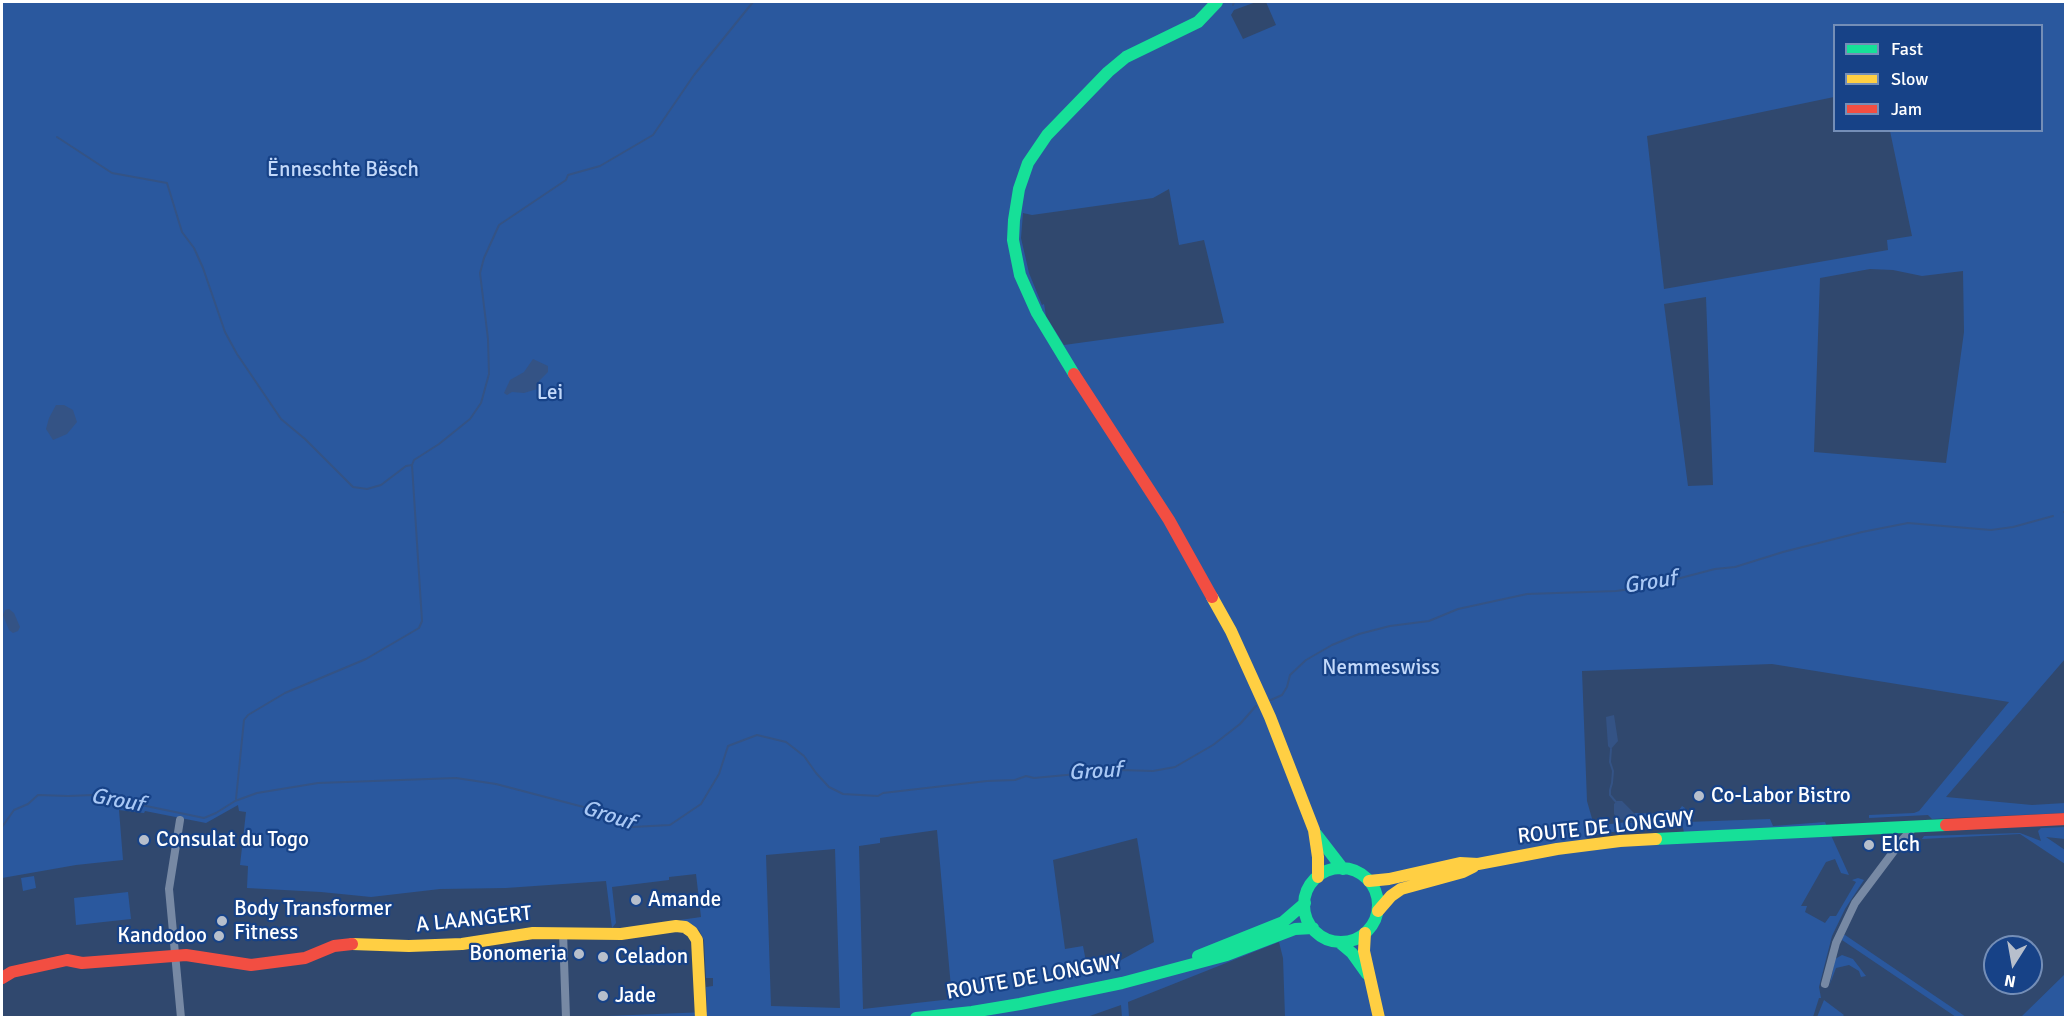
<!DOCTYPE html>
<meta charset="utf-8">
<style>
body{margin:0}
#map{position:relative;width:2067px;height:1019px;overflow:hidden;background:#30486e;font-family:Signika,sans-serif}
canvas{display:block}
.frame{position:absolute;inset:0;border:3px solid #fff;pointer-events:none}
.legend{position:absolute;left:1833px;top:24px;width:210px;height:108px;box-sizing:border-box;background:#174287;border:2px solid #748eb7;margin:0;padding:8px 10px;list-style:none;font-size:18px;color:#fff}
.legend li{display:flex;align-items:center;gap:12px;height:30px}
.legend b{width:30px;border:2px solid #748eb7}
.north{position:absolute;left:1983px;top:935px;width:60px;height:60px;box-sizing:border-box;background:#174287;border:2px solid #748eb7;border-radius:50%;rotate:191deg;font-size:16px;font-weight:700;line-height:24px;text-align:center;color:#fff}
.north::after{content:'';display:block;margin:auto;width:21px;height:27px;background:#b7bfcc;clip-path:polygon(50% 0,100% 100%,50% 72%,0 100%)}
</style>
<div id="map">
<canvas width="2067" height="1019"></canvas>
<div class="frame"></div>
<ul class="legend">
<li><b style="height:8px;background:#16e098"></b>Fast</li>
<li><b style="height:8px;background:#ffcf43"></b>Slow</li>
<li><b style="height:8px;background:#f24e42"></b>Jam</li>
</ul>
<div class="north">N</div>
</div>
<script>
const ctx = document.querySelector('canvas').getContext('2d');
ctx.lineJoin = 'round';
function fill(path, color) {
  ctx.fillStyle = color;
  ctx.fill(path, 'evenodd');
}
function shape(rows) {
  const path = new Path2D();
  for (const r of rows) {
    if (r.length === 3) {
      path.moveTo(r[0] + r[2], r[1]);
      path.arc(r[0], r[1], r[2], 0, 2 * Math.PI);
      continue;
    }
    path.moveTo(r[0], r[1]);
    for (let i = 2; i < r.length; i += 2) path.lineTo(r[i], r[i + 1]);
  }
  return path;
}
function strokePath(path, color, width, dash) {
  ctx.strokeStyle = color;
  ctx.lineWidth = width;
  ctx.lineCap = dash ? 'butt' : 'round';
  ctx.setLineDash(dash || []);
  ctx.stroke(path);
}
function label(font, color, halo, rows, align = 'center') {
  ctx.font = font + ' Signika,sans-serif';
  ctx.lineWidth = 4.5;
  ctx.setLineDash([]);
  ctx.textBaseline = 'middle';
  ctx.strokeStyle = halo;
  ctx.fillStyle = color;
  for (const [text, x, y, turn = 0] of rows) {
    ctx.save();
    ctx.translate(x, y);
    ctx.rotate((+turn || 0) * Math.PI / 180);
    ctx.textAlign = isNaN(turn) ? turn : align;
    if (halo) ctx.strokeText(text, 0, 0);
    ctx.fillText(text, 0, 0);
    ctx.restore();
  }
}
const green = shape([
 [2,2,1256,2,1234,10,1231,15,1243,39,1276,25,1266,2,2065,2,2065,659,1946,797,2032,805,2065,803,2065,813,1932,819,1928,815,1869,818,1869,815,1914,813,1919,811,2009,702,1772,664,1582,671,1587,801,1593,822,1602,825,1627,822,1634,823,1638,818,1634,813,1664,814,1664,810,1669,810,1670,812,1663,824,1652,828,1603,833,1561,848,1685,837,1679,810,1682,806,1685,808,1687,822,1770,819,1773,826,1825,822,1849,875,1841,873,1835,859,1826,862,1801,906,1807,906,1805,912,1825,923,1830,916,1836,916,1856,882,1852,880,1858,878,1864,880,1845,909,1832,936,1819,987,1821,998,1819,998,1813,1017,1285,1017,1283,958,1279,942,1128,1002,1129,1017,1122,1017,1121,1005,1084,1018,582,1017,707,1012,706,987,713,986,713,978,706,978,704,940,699,930,680,920,701,917,696,874,669,877,669,880,612,887,616,923,612,928,606,881,506,888,440,889,371,897,321,892,247,888,248,866,240,865,246,812,239,811,238,805,206,823,145,811,144,813,119,810,123,860,76,865,2,878],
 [1834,26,2042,26,2042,130,1890,131,1912,236,1887,240,1888,250,1664,289,1647,136,1834,97],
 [1169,189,1179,245,1204,240,1224,323,1064,345,1046,316,1044,304,1042,305,1029,273,1021,238,1023,213,1032,215,1153,198],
 [1870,269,1893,270,1922,276,1963,271,1964,332,1946,463,1814,452,1820,278],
 [1706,297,1713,485,1688,486,1664,304],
 [937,830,952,999,863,1009,859,846,880,843,880,838],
 [1137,838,1154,942,1112,965,1088,972,1083,946,1065,949,1053,860],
 [835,849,840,1008,771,1006,766,855],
 [2065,827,2065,839,2046,837,2065,850,2065,864,2020,834,1922,839,1924,836,2020,833,2041,841,2038,831,2041,828],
 [34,876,36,888,23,891,21,878],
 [128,892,131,919,76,925,74,898],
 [1843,935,1845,935,1966,1017,1956,1017,1842,940],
 [1842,955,1853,959,1866,976,1861,977,1859,971,1849,965,1836,968,1830,984,1835,959],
 [2065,974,2065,1017,2021,1017],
 [1824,1000,1844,1015,1842,1017,1817,1017]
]);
const water = shape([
 [533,359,548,366,548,372,539,381,537,389,524,393,512,392,507,395,504,393,510,380,524,372],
 [56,405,64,405,73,410,77,422,67,434,53,440,46,429,49,418],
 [9,609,14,613,20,627,18,631,13,633,9,630,3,615,5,610],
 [1614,715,1618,741,1611,749,1608,746,1606,717],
 [1617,801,1622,801,1634,813,1638,821,1634,823,1619,819,1614,814,1614,804]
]);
const stream = shape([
 [1233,5,1234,2],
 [57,137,112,173,167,183,182,232,194,248,203,268,225,332,237,354,281,419,305,439,353,487,367,489,381,485,406,466,412,465],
 [2064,512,2066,513],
 [1271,700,1282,695,1287,687,1290,675,1306,660,1332,645,1359,634,1390,626,1429,621,1458,609,1527,594,1616,591,1646,587,1715,569,1735,567,1783,552,1862,532,1908,523,1991,530,2013,527,2053,516],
 [1611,749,1610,762,1613,771,1612,783,1610,790,1610,795,1616,802],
 [236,799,244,720,248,715,285,693,366,659,419,628,422,621,412,465,414,460,439,444,470,419,481,403,489,374,488,339,480,273,484,258,499,225,566,180,568,175,600,166,653,135,694,75,753,2],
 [2,827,14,810,28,804,38,795,68,796,93,795,204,818,216,813,235,801,257,793,318,783,456,778,496,784,595,810,632,827,670,825,701,804,719,774,728,746,757,735,786,742,804,756,816,773,829,787,843,794,878,796,883,793,987,781,1015,780,1026,776,1034,778,1120,770,1153,771,1175,767,1213,745,1240,724,1256,706]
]);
const street = shape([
 [180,820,169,889,181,1018],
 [563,932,566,1018],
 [1825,984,1836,943,1855,903,1903,839,1914,827]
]);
const fast = shape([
 [1074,374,1037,313,1020,275,1013,240,1014,220,1019,189,1028,163,1047,135,1108,72,1126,57,1198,22,1217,2],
 [1316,834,1343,869],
 [1656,839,1946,825],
 [1341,905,37],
 [1339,942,1352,953,1367,974],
 [1198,956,1283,922,1305,903],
 [916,1018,972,1012,1020,1004,1122,983,1227,955,1295,929,1313,928]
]);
const slow = shape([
 [1212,597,1231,631,1270,717,1314,830,1318,857,1318,877],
 [1369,881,1389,879,1460,863,1478,864,1557,849,1620,841,1656,839],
 [1378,911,1391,896,1401,889,1463,872,1473,867],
 [1365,933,1364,951,1379,1018],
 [352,944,409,946,462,944,533,933,621,934,676,926,685,927,692,932,697,940,701,1018]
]);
const jam = shape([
 [1074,374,1169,520,1212,597],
 [1946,825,2066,819],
 [2,978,12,972,67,960,82,963,186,955,251,965,305,958,334,946,352,944]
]);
const markers = [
 [1699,796,6,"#b7bfcc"],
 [144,840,6,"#b7bfcc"],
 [1869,845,6,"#b7bfcc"],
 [636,900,6,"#b7bfcc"],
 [222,921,6,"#b7bfcc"],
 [219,936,6,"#b7bfcc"],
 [579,954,6,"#b7bfcc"],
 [603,957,6,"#b7bfcc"],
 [603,996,6,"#b7bfcc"]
];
const parkNames = [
 ["Ënneschte Bësch",343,170],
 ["Lei",550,393],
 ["Nemmeswiss",1381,668]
];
const poiNames = [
 ["Co-Labor Bistro",1711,796],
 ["Consulat du Togo",156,840],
 ["Elch",1881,845],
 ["Amande",648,900],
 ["Body Transformer",234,909],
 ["Fitness",234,933],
 ["Kandodoo",207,936,"right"],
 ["Bonomeria",567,954,"right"],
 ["Celadon",615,957],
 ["Jade",615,996]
];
const streetNames = [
 ["ROUTE DE LONGWY",1606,828,-6],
 ["A LAANGERT",474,920,-6],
 ["ROUTE DE LONGWY",1034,978,-10]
];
const waterNames = [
 ["Grouf",1650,583,-9],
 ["Grouf",1095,772,-3],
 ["Grouf",117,801,10],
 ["Grouf",608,816,18]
];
fill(green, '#2a589e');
fill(water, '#345385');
strokePath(stream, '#345385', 2);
strokePath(street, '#7789a4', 8);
strokePath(fast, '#16e098', 12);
strokePath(slow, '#ffcf43', 12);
strokePath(jam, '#f24e42', 12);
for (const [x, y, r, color] of markers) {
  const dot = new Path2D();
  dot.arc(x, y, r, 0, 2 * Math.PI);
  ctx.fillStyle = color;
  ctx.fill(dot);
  strokePath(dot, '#174287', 2);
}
label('21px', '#c3d9fa', '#174287', parkNames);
label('21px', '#fff', '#174287', poiNames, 'left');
label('21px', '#fff', '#174287', streetNames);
label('italic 22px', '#a9c8f5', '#174287', waterNames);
</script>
